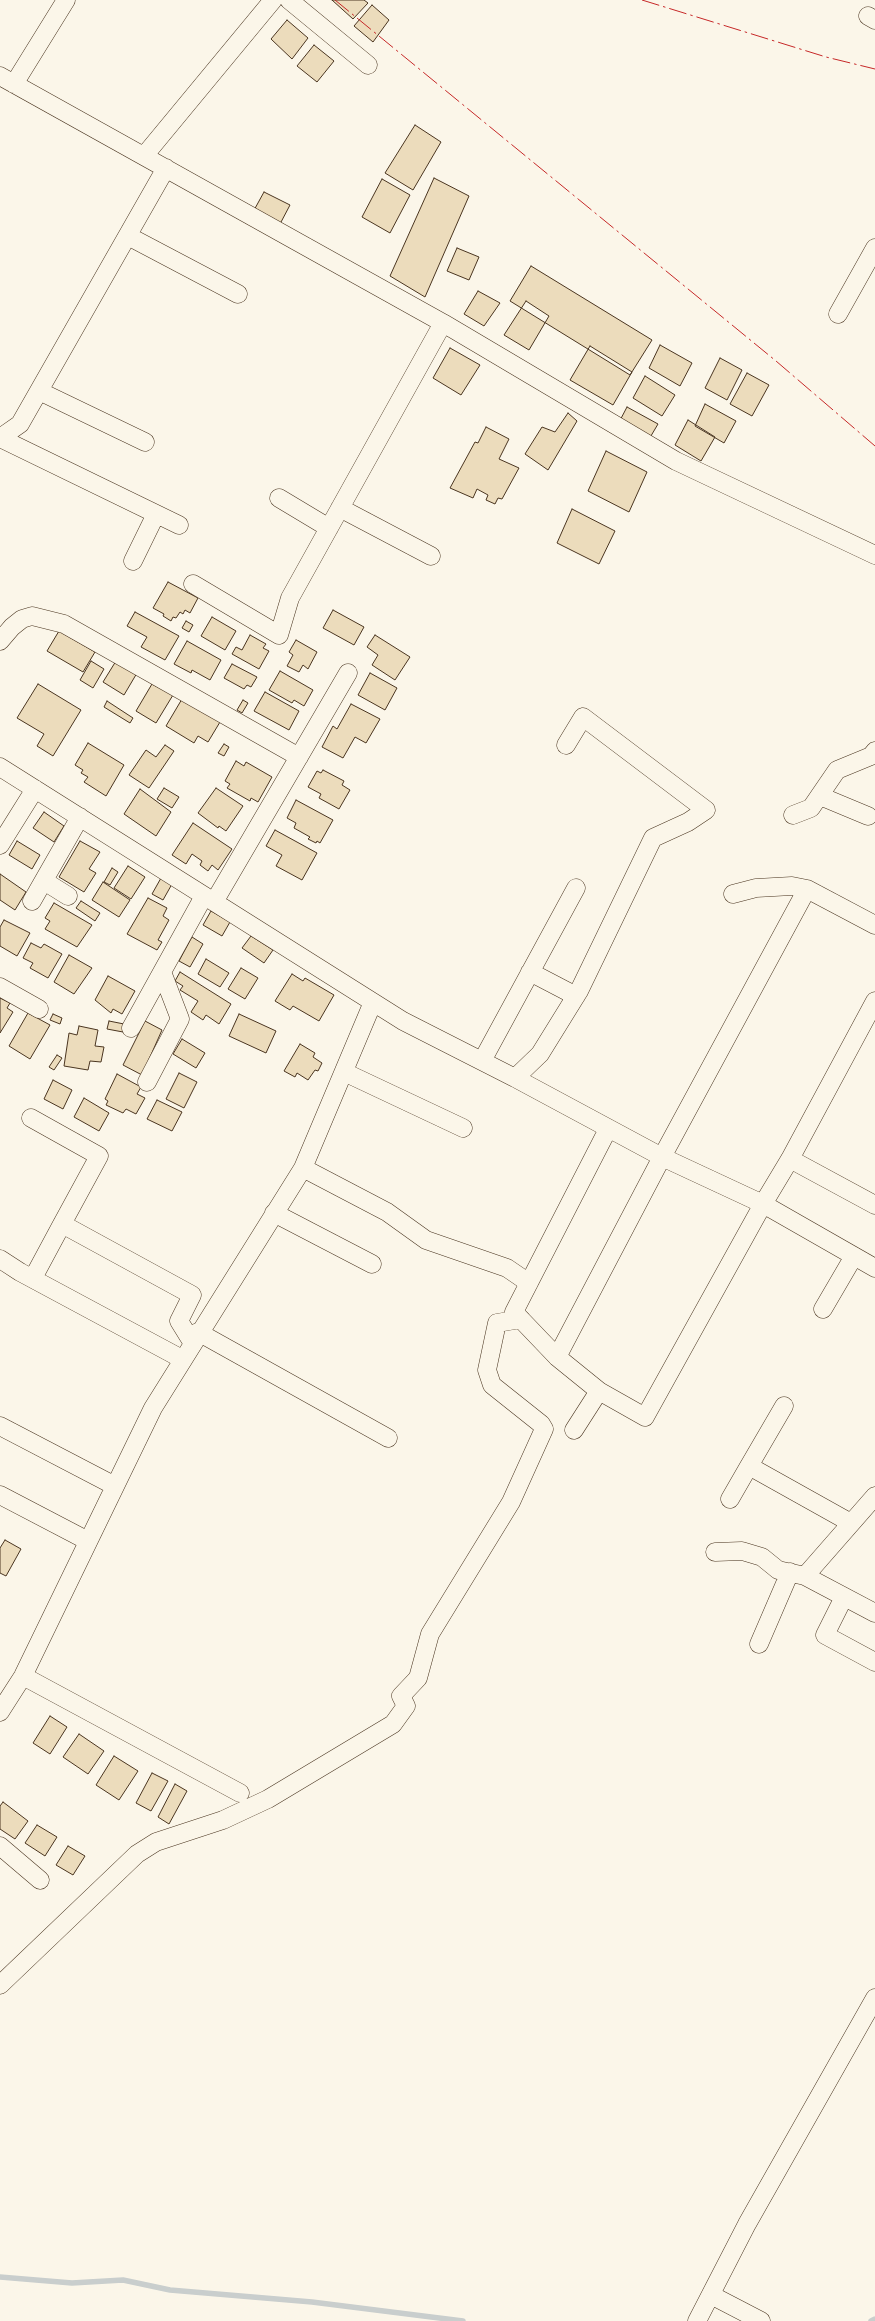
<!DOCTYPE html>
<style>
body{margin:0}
canvas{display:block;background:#fbf6e9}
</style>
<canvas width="875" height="2321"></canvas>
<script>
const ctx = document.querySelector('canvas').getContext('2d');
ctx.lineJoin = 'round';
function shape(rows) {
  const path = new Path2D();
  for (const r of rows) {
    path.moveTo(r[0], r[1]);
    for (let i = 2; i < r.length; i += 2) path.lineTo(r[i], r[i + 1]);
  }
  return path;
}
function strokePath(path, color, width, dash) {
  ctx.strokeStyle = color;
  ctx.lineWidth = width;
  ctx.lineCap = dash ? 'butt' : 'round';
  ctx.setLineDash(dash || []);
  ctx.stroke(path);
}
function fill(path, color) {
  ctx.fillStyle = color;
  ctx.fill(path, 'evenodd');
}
const stream = shape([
 [0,2277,72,2283,123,2280,170,2290,312,2302,463,2321],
 [871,2321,875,2319]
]);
const building = shape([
 [332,0,364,0,368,3,353,19,332,0],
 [372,5,389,20,373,42,354,26,372,5],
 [287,20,308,38,292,59,271,39,287,20],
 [314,45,334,61,317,82,297,66,314,45],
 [415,125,441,142,413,190,385,173,415,125],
 [434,178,469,196,425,297,390,276,434,178],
 [382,179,410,195,390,233,362,217,382,179],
 [264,192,290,205,280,224,253,212,264,192],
 [457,248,479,257,469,280,447,271,457,248],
 [531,266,652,340,630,375,510,301,531,266],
 [478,291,500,303,484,326,464,314,478,291],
 [526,301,549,316,529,350,504,335,526,301],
 [660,345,692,363,680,386,649,368,660,345],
 [590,346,632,372,613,405,570,380,590,346],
 [450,348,480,365,461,395,433,378,450,348],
 [720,358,742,370,727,400,705,388,720,358],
 [747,373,769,385,752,416,730,404,747,373],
 [645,376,675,395,662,416,633,398,645,376],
 [705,404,736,421,724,443,695,426,705,404],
 [627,407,658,424,645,446,616,428,627,407],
 [568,413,577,421,548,470,525,454,542,427,555,432,568,413],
 [688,420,715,437,701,461,675,445,688,420],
 [486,427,509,439,499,459,519,468,502,499,498,498,495,504,486,500,488,495,477,489,473,498,450,488,475,442,478,443,486,427],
 [606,451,647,472,629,512,588,491,606,451],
 [572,509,615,531,599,564,557,543,572,509],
 [168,582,198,598,190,613,185,610,183,614,180,612,176,618,173,617,171,621,163,616,164,614,153,608,168,582],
 [333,610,364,627,354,645,323,628,333,610],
 [135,612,179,636,165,660,141,647,147,637,127,626,135,612],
 [212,617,236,631,225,650,201,636,212,617],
 [186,621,193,625,189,632,182,628,186,621],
 [59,631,95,652,83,672,47,651,59,631],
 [250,635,266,644,263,648,269,651,259,669,232,654,236,647,242,650,250,635],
 [375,635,410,657,395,680,372,665,378,655,367,647,375,635],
 [296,640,317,652,308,669,303,665,299,672,287,666,293,655,289,652,296,640],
 [187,641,221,660,210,680,192,670,191,673,174,664,187,641],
 [91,661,104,669,93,688,80,680,91,661],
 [116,661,137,673,124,695,103,682,116,661],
 [232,664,257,677,251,687,247,685,244,689,224,678,232,664],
 [280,671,313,690,304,706,294,700,292,703,269,690,280,671],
 [370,673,397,688,385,710,358,695,370,673],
 [38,684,81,710,53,756,37,746,44,734,17,718,38,684],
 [152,684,173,695,156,723,136,711,152,684],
 [265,692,299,711,289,730,254,711,265,692],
 [182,699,220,722,208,742,198,736,194,743,166,726,182,699],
 [243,700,248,703,242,713,237,710,243,700],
 [107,701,133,718,130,723,104,707,107,701],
 [351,704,380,719,366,743,355,737,343,758,322,747,333,726,337,729,351,704],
 [88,743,124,765,106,796,84,782,88,777,81,773,83,770,75,765,88,743],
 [224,744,229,747,224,756,218,753,224,744],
 [165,745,174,751,149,788,129,775,146,750,156,757,165,745],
 [236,761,244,766,246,762,272,777,258,802,251,798,250,801,227,788,230,784,225,781,236,761],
 [323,770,344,781,342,785,350,790,339,809,319,798,321,794,308,787,317,771,321,773,323,770],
 [164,788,179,797,172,808,157,799,164,788],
 [216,788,243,806,226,831,219,826,218,828,198,813,216,788],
 [140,789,171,812,156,836,124,814,140,789],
 [296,800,333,820,320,843,317,841,316,843,308,839,310,837,294,828,296,823,287,818,296,800],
 [44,812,64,826,54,842,33,828,44,812],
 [193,823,232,849,218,870,212,865,208,871,200,865,202,861,192,854,186,864,172,855,193,823],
 [275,830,317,853,302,880,276,866,282,855,266,846,275,830],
 [17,841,40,855,32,869,9,855,17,841],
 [80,841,100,852,89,869,96,873,84,892,59,877,80,841],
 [128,866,145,877,131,899,114,888,128,866],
 [112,868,118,872,110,885,104,882,112,868],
 [0,874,26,892,15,910,0,900,0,874],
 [161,878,172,884,163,900,152,894,161,878],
 [103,882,130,900,119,917,92,900,103,882],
 [148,898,167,908,163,916,169,920,158,940,162,942,157,950,127,934,148,898],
 [81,901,100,913,95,921,76,908,81,901],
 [54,903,92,925,77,947,45,929,50,921,45,918,54,903],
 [211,911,230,922,222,936,203,925,211,911],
 [4,920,30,933,17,956,0,946,0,927,4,920],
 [251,936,273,950,264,963,242,948,251,936],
 [192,937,203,944,190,967,179,961,192,937],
 [31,943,41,948,44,944,62,954,48,978,30,968,33,963,23,958,31,943],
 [69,955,92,968,74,994,54,982,69,955],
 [206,959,229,973,220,987,198,974,206,959],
 [241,968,258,978,245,999,228,989,241,968],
 [180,972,231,1004,219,1024,206,1015,203,1020,191,1012,198,1001,180,990,183,986,175,981,180,972],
 [292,974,303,981,305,978,334,995,319,1021,293,1006,290,1010,275,1001,292,974],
 [108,976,135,991,122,1014,113,1009,111,1013,95,1000,108,976],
 [0,998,10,1003,7,1008,13,1012,0,1033,0,998],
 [28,1013,50,1025,30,1059,9,1046,28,1013],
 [53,1014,62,1018,60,1024,50,1020,53,1014],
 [239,1014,276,1031,266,1053,229,1036,239,1014],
 [109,1021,124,1024,123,1032,107,1029,109,1021],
 [145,1021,162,1030,142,1075,123,1065,145,1021],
 [79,1026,98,1030,95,1046,104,1047,101,1062,90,1061,88,1070,64,1066,69,1033,77,1035,79,1026],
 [182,1039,205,1053,196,1068,173,1054,182,1039],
 [300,1044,315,1053,313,1057,322,1063,318,1071,315,1070,308,1080,297,1073,295,1077,284,1071,300,1044],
 [57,1055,62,1058,54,1070,49,1067,57,1055],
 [179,1073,197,1082,184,1108,166,1099,179,1073],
 [117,1074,141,1087,137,1094,145,1098,136,1114,126,1109,123,1113,106,1105,108,1101,105,1099,117,1074],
 [53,1080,72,1090,63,1109,44,1099,53,1080],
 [84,1098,109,1113,99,1131,74,1117,84,1098],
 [157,1100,182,1112,172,1131,147,1119,157,1100],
 [5,1540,21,1549,6,1576,0,1573,0,1548,5,1540],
 [50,1716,67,1727,50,1754,33,1743,50,1716],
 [79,1734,104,1751,88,1774,63,1757,79,1734],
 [114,1756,138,1771,119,1800,96,1785,114,1756],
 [152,1773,168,1781,151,1811,136,1803,152,1773],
 [175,1784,187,1791,169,1824,158,1817,175,1784],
 [3,1802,28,1821,15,1839,0,1829,0,1806,3,1802],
 [37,1825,57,1837,45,1856,25,1843,37,1825],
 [68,1846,85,1856,73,1875,56,1865,68,1846]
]);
const minor = shape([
 [289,0,368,65],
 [868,16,875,20],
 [0,76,443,323,676,461,875,555],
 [14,84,66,0],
 [144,156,273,0],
 [128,236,238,294],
 [838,314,875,248],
 [39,391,145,442],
 [0,438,20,424,166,168],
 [0,438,179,525],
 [279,498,329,528],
 [340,508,431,556],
 [133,561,156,514],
 [193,584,279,635,290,598,443,323],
 [0,641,12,627,22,619,32,616,64,624,299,757],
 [0,767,403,1021,515,1078,662,1157,763,1204,875,1268],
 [820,796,868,816],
 [793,815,811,808,837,770,871,756,875,751],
 [0,845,35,789],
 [44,881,68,896],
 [733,894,756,888,792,886,807,889],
 [32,901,80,817],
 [214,902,348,673],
 [530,972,576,996],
 [0,987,39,1009],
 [131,1028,204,896],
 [482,1061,576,888],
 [344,1072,463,1128],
 [515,1078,540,1054,579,991,653,838,688,822,706,810,583,717,566,745],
 [147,1082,180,1019,162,972],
 [31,1118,99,1156,62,1224],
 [608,1129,514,1312,557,1357,599,1391,645,1417,763,1204,790,1159,875,1001],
 [790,1159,875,1205],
 [303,1168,387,1212,426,1240,507,1268,529,1283],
 [274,1213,372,1264],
 [0,1259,20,1272,182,1359],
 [33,1278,62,1224,192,1295,179,1321,192,1342],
 [823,1309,854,1256],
 [198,1332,388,1438],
 [557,1357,662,1157,807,889,875,925],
 [0,1426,115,1486],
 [574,1430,599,1391],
 [749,1466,784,1406],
 [0,1495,88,1541],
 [730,1499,749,1466,851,1523],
 [715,1552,742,1551,762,1557,778,1570,805,1576,875,1613],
 [805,1576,875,1496],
 [844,1597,825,1635,875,1662],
 [759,1644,790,1572],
 [23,1676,240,1793],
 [0,1712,23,1676,153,1408,303,1168,373,1002],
 [0,1846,40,1880],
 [0,1985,137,1854,156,1842,223,1820,268,1799,393,1724,406,1706,401,1696,418,1678,430,1634,511,1502,544,1429,541,1424,492,1385,487,1370,497,1323,521,1319],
 [711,2295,761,2321],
 [697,2321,747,2224,875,1998]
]);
const power = shape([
 [335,0,776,361,875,446],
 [642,0,826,57,875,69]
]);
strokePath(stream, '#c9cecd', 5.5);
fill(building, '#ecdcbc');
strokePath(building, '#4a3520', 1);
strokePath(minor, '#4a3520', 19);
strokePath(minor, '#fbf6e9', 18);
strokePath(power, '#c62828', 1, [18, 4, 2.5, 4]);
</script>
